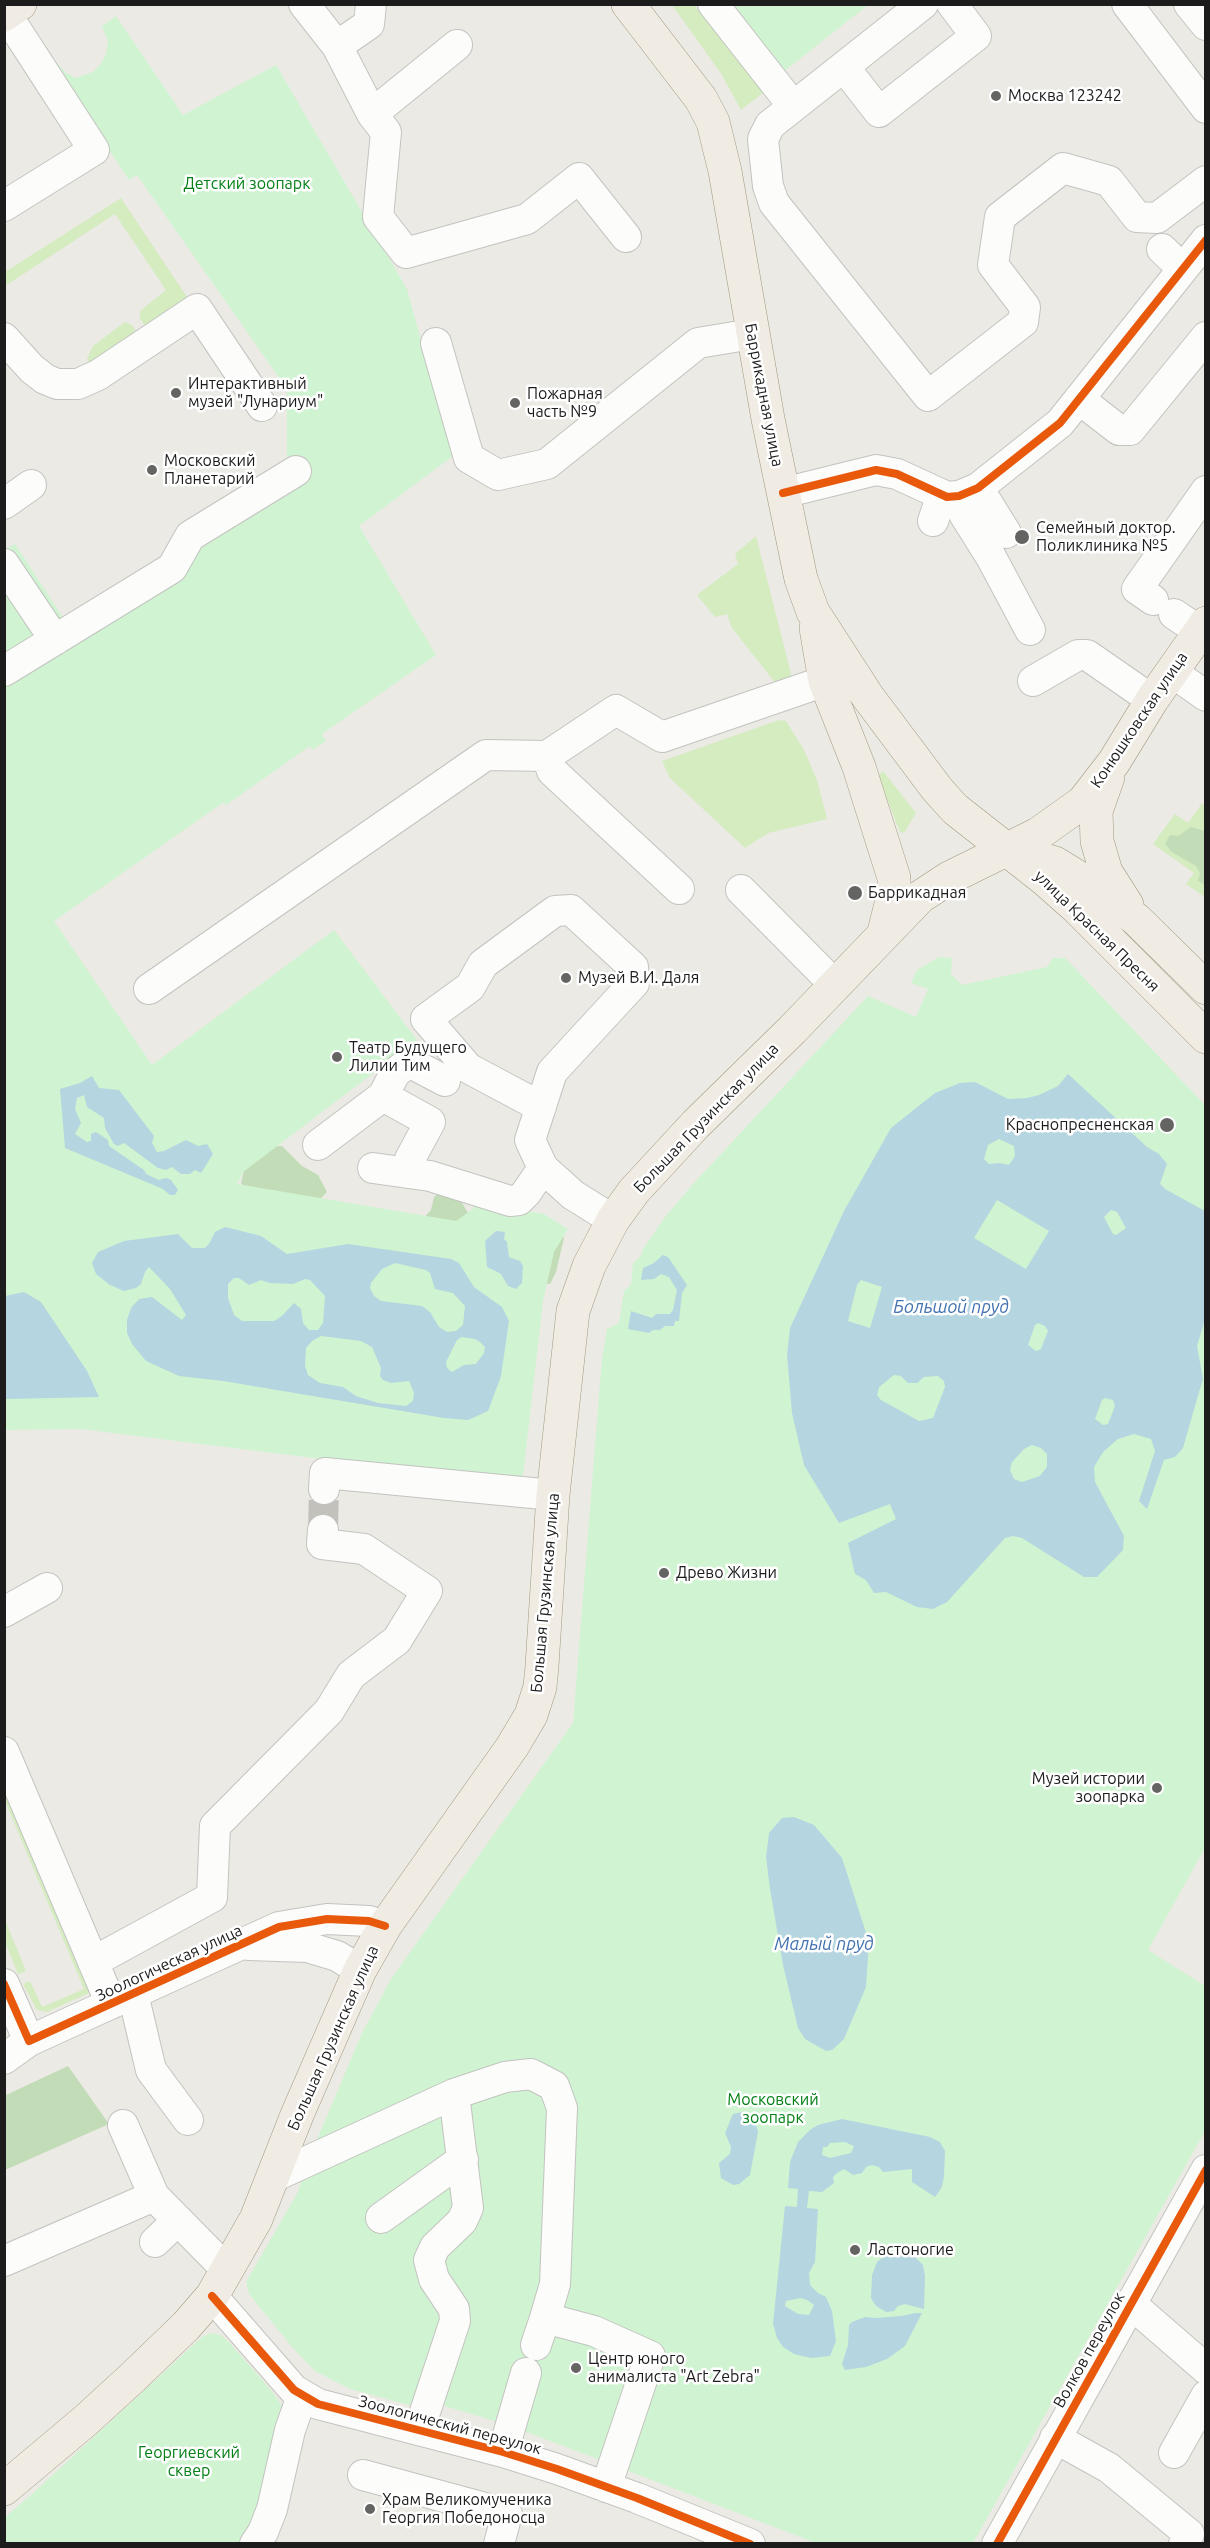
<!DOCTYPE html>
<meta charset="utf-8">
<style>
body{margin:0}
#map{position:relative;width:1210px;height:2548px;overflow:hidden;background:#ebeae4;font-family:Ubuntu,sans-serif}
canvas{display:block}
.frame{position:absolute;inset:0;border:6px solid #1c1c1c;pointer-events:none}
</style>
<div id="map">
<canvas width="1210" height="2548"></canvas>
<div class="frame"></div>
</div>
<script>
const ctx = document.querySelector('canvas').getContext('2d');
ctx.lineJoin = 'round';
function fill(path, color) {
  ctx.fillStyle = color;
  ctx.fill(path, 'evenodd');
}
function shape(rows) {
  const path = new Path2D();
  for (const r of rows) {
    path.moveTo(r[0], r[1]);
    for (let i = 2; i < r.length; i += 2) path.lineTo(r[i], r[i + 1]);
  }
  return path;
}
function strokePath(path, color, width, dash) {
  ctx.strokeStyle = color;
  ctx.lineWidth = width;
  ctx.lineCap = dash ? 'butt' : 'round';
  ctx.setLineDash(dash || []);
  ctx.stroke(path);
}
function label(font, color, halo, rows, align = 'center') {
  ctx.font = font + ' Ubuntu,sans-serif';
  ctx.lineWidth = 5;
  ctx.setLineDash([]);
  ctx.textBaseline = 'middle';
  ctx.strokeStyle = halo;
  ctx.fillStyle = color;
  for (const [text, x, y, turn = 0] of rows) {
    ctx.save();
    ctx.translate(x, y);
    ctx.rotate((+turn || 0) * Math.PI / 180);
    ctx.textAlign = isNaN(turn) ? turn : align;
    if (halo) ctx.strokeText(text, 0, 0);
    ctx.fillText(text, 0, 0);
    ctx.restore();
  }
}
const grass = shape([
 [672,5,694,5,764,92,741,110,722,75],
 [121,198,191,303,145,326,140,318,140,311,166,290,115,214,5,286,5,272],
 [125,322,132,325,137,333,90,364,87,359,93,346],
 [756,536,791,674,790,678,777,685,732,628,727,614,715,617,697,595,738,564,735,554],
 [779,720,786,721,804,750,817,780,827,819,768,833,745,848,670,778,662,761],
 [883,771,916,813,904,833,900,832,878,776],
 [1202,803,1205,806,1205,897,1186,884,1194,873,1153,844,1175,814,1188,823],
 [4,1778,91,1992,47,2012,37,2010,23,1984,30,1981,42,2007,84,1989,5,1801],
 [5,1920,26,1971,18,1974,5,1942]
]);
const forest = shape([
 [1191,827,1205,831,1205,885,1198,881,1200,873,1196,866,1172,852,1165,844,1170,835,1178,836],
 [282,1146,302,1166,318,1175,327,1192,315,1204,252,1195,241,1183,245,1166,264,1147],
 [439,1193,458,1196,468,1213,485,1223,420,1222,431,1210,434,1197],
 [560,1233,564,1238,556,1272,550,1284,537,1282],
 [68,2066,109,2124,5,2170,4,2096]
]);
const park = shape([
 [724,5,868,5,787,69,781,71],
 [116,16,183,115,276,65,407,289,453,456,359,526,436,655,322,734,326,741,312,750,310,746,226,805,224,802,54,921,152,1065,334,930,417,1040,243,1172,237,1184,456,1221,473,1209,476,1202,544,1214,568,1229,554,1252,543,1301,522,1484,81,1429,5,1430,4,550,15,544,64,619,180,547,287,460,287,389,137,175,129,180,53,66,57,63,66,73,76,78,93,72,101,64,106,54,108,41,102,26],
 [939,957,952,958,951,974,962,985,1047,967,1053,958,1065,958,1205,1105,1205,1848,1148,1950,1205,1986,1205,2131,973,2543,816,2543,511,2426,428,2401,416,2407,350,2389,315,2371,292,2347,249,2294,246,2282,298,2192,308,2161,362,2033,391,1979,573,1723,602,1358,607,1329,619,1323,624,1291,631,1284,633,1263,641,1256,643,1249,665,1217,694,1183,868,996,916,1017,928,989,911,983,917,970],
 [211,2333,220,2335,227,2340,271,2390,282,2406,283,2417,264,2505,245,2543,5,2544,5,2517,30,2496,202,2337]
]);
const water = shape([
 [1068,1074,1147,1147,1159,1154,1167,1164,1160,1184,1165,1189,1205,1211,1206,1316,1197,1346,1203,1379,1197,1399,1183,1448,1175,1457,1164,1460,1147,1509,1139,1501,1155,1451,1151,1439,1134,1434,1118,1439,1103,1452,1094,1467,1095,1482,1124,1536,1123,1550,1097,1577,1084,1577,1022,1538,1013,1536,1005,1538,947,1602,933,1609,917,1607,886,1592,874,1593,866,1580,855,1574,848,1543,896,1519,890,1504,839,1523,804,1465,792,1413,787,1355,790,1328,844,1211,891,1128,935,1093,960,1083,975,1082,1008,1099,1027,1098,1039,1095,1058,1086],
 [999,1139,1014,1146,1015,1156,1009,1165,1000,1163,989,1164,984,1159,988,1145],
 [997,1200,1049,1231,1026,1269,974,1238],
 [1111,1210,1117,1212,1126,1228,1116,1235,1113,1234,1104,1217],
 [861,1280,882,1287,870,1328,848,1321,857,1285],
 [1038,1323,1045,1326,1048,1331,1041,1349,1036,1351,1028,1345,1035,1325],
 [894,1375,901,1376,908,1383,917,1383,924,1377,938,1376,944,1381,945,1387,933,1418,919,1421,881,1400,877,1395,879,1387],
 [1105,1398,1113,1400,1115,1406,1108,1424,1103,1425,1095,1419,1102,1400],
 [1032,1445,1041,1448,1047,1454,1047,1467,1040,1476,1022,1482,1014,1479,1010,1470,1012,1462,1024,1449],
 [92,1076,99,1088,119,1090,154,1136,152,1143,157,1152,164,1151,186,1140,198,1146,207,1144,213,1154,201,1173,195,1170,190,1174,181,1174,172,1167,166,1170,158,1168,124,1143,118,1146,114,1144,105,1128,104,1118,87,1107,84,1095,77,1098,75,1109,81,1123,75,1134,87,1142,91,1141,91,1134,96,1132,108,1140,109,1146,144,1170,146,1174,159,1180,166,1178,171,1180,178,1190,175,1195,170,1195,163,1189,65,1148,60,1089,80,1083],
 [225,1227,261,1236,287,1254,348,1244,451,1259,459,1263,474,1287,502,1307,509,1321,501,1376,488,1411,468,1420,444,1418,223,1381,179,1376,146,1361,132,1344,127,1333,127,1320,131,1308,139,1299,152,1297,182,1320,186,1315,170,1289,149,1267,145,1272,141,1284,136,1288,124,1291,110,1285,96,1274,92,1263,98,1252,124,1241,178,1234,192,1248,205,1248,209,1244,215,1232],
 [395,1263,426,1270,430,1273,435,1289,453,1293,465,1306,463,1325,456,1331,447,1332,439,1327,430,1312,422,1306,381,1301,374,1296,370,1288,371,1283,382,1269],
 [234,1278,239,1278,249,1285,261,1280,270,1283,293,1284,305,1279,310,1280,325,1296,323,1323,318,1330,309,1330,303,1323,301,1309,294,1303,282,1316,274,1321,242,1321,234,1315,228,1298,228,1284],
 [321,1336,361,1341,372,1347,381,1368,380,1376,383,1380,391,1383,409,1381,414,1393,413,1401,406,1406,378,1403,356,1396,343,1387,320,1383,308,1375,305,1366,306,1348,312,1341],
 [462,1337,475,1339,480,1342,485,1347,484,1353,476,1364,464,1365,452,1372,447,1368,446,1362,457,1340],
 [496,1231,505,1232,504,1239,507,1242,509,1257,520,1261,523,1266,522,1283,516,1289,508,1286,501,1274,487,1267,485,1241],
 [663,1255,668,1257,687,1285,682,1293,679,1321,675,1321,674,1326,665,1326,660,1330,653,1330,649,1333,628,1329,631,1311,652,1318,656,1314,670,1314,673,1310,677,1290,669,1277,661,1274,654,1279,641,1280,643,1268,654,1263],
 [24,1292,41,1302,87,1371,99,1397,5,1399,5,1296],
 [794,1817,814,1825,842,1858,869,1942,866,1987,844,2039,832,2050,826,2051,805,2039,798,2028,783,1965,770,1889,766,1857,769,1833,782,1818],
 [742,2112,754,2119,758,2132,750,2175,739,2184,733,2185,721,2178,719,2163,730,2154,731,2147,725,2133,733,2114],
 [842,2119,930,2137,940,2142,945,2151,944,2176,942,2187,935,2197,912,2182,912,2169,883,2172,879,2167,872,2165,866,2167,862,2173,853,2175,844,2169,837,2173,833,2177,834,2183,822,2192,809,2191,807,2208,818,2209,815,2262,809,2273,810,2285,818,2293,826,2297,832,2311,836,2341,830,2356,811,2358,794,2354,783,2347,777,2338,773,2324,785,2206,797,2207,798,2189,788,2188,790,2162,798,2142,810,2130,818,2125],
 [845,2142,854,2146,851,2153,830,2158,822,2155,823,2147,827,2147,830,2143],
 [800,2298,807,2300,814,2305,809,2315,798,2314,785,2306,786,2301],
 [900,2251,912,2254,923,2265,925,2276,924,2309,905,2304,898,2306,894,2311,886,2312,876,2306,871,2298,872,2275,877,2262,887,2254],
 [915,2313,922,2313,905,2346,887,2359,866,2367,845,2370,842,2364,848,2345,849,2325,852,2322,865,2317,876,2318,902,2316]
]);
const minorTunnel = shape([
 [323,1530,324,1489]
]);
const minor = shape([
 [304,4,337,46,372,114,457,45],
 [713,4,793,106],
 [923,4,770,125,763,139,768,186,774,203,928,396,1023,322,1025,307,993,265,1000,217,1063,168,1109,181,1137,217,1157,218,1206,181],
 [1127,4,1206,108],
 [1189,4,1206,25],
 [337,46,369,24,371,4],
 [844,67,879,112,976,36,952,4],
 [372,114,386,132,378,217,406,253,527,219,579,178,626,237],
 [4,206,94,150,6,14],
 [1162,249,1182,268],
 [4,338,32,369,45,379,57,384,78,384,98,375,197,309,262,406],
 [436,343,469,458,498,475,547,464,698,343,752,334],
 [1079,399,1119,430,1130,430,1206,337],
 [978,488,1006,533],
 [783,493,876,470,897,474,947,497,959,496,978,488,1060,423,1206,240],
 [959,496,964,514,991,557,1030,630],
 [4,504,31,485],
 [933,521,942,495],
 [4,564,55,640],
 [1153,600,1137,589,1206,491],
 [1174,614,1199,631],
 [4,671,172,568,190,536,296,471],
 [1172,672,1206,696],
 [1033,681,1078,655,1087,655,1152,700],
 [547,756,552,771,679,889],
 [741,890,835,985],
 [149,989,486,755,547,756,616,710,662,737,825,681],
 [383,1096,395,1073,409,1062,445,1081],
 [541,1107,468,1068,426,1019,470,987,483,964,555,911,571,910,633,967,634,983,552,1072,530,1140,543,1168],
 [318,1145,383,1096,430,1122,410,1159,408,1173],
 [373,1168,430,1176,510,1201,519,1200,526,1193,543,1168,573,1195,613,1220],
 [324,1489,325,1473,553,1495],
 [4,1612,47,1588],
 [4,1752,111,2004],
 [249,1945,307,1947,337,1956,360,1970],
 [93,1962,212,1897,215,1826,329,1711,351,1675,397,1640,427,1591,364,1549,322,1544,323,1530],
 [4,1984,29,2041],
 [133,1994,151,2070,188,2120],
 [4,2059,29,2041,279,1927,327,1919,369,1921,385,1926],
 [123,2125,154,2196,227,2270],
 [273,2177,454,2094,505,2077,531,2074,554,2086,562,2108,555,2284,545,2318,594,2331,650,2356,606,2487],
 [381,2218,463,2159],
 [155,2242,178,2220],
 [4,2261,154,2196],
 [212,2296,294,2390,318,2404,503,2452,557,2469,637,2498,750,2544],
 [1130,2303,1206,2369],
 [536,2345,545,2318],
 [419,2430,455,2321,454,2309,434,2279,429,2260,435,2247,462,2221,468,2208,454,2094],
 [1055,2438,1109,2468,1189,2534,1184,2544],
 [503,2452,526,2373],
 [1174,2453,1206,2396],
 [363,2475,507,2514,499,2544],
 [255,2544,263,2532,272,2509,290,2430,302,2396],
 [997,2544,1206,2170]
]);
const major = shape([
 [628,4,701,99,713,122,725,171,768,419,801,579,813,612,868,697,937,789,955,809,1043,878,1077,908,1206,1037],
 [4,15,20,4],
 [816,628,825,681,859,767,894,878,894,892,884,932],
 [1108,777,1096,811,1097,841,1106,872,1127,905],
 [1035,857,1055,863,1094,887,1137,920,1206,988],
 [4,2489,85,2421,132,2378,186,2326,212,2296,256,2219,297,2115,360,1970,385,1926,512,1747,531,1715,540,1687,542,1666,553,1495,573,1311,589,1266,613,1220,634,1191,696,1124,792,1030,920,897,949,878,1038,834,1083,802,1114,762,1152,700,1206,623]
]);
const cycleway = shape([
 [783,493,876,470,897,474,947,497,959,496,978,488,1060,423,1206,240],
 [4,1984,29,2041,279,1927,327,1919,369,1921,385,1926],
 [212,2296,294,2390,318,2404,503,2452,557,2469,637,2498,750,2544],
 [997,2544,1206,2170]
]);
const markers = [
 [996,96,6,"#646462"],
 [176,393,6,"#646462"],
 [515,403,6,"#646462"],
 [152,470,6,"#646462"],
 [1022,537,8,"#646462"],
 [855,893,8,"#646462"],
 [566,978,6,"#646462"],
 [337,1057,6,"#646462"],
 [1167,1125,8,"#646462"],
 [664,1573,6,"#646462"],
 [1157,1788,6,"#646462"],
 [855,2250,6,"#646462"],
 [576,2368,6,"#646462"],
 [370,2509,6,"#646462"]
];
const poiNames = [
 ["Москва 123242",1008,96],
 ["Интерактивный",188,384],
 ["музей \"Лунариум\"",188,402],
 ["Пожарная",527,394],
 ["часть №9",527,412],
 ["Московский",164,461],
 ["Планетарий",164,479],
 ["Семейный доктор.",1036,528],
 ["Поликлиника №5",1036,546],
 ["Баррикадная",868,893],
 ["Музей В.И. Даля",578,978],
 ["Театр Будущего",349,1048],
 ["Лилии Тим",349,1066],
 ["Краснопресненская",1154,1125,"right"],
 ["Древо Жизни",676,1573],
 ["Музей истории",1145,1779,"right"],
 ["зоопарка",1145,1797,"right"],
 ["Ластоногие",867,2250],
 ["Центр юного",588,2359],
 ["анималиста \"Art Zebra\"",588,2377],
 ["Храм Великомученика",382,2500],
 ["Георгия Победоносца",382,2518]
];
const parkNames = [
 ["Детский зоопарк",247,184],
 ["Московский",773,2100],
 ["зоопарк",773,2118],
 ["Георгиевский",189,2453],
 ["сквер",189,2471]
];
const streetNames = [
 ["Баррикадная улица",764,395,79],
 ["Конюшковская улица",1139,720,-56],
 ["улица Красная Пресня",1097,931,44],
 ["Большая Грузинская улица",706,1118,-46],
 ["Большая Грузинская улица",545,1593,-85],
 ["Зоологическая улица",169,1963,-25],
 ["Большая Грузинская улица",333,2038,-66],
 ["Волков переулок",1089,2350,-61],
 ["Зоологический переулок",450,2425,15]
];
const waterNames = [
 ["Большой пруд",951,1307],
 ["Малый пруд",824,1944]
];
fill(grass, '#d4ecc0');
fill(forest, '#c2dcb7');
fill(park, '#d0f4d2');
fill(water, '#b5d5e0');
strokePath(minorTunnel, '#c2c1bc', 30, [30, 15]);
strokePath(minor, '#c3c3c0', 32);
strokePath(major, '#a19981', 34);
strokePath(minor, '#fcfcfb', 30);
strokePath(major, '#f0ece3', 33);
strokePath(cycleway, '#e8590c', 8);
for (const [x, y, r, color] of markers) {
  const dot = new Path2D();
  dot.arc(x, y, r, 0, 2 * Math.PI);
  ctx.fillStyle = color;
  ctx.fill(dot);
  strokePath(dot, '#fff', 2);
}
label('16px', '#1c1c1c', '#fff', poiNames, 'left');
label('16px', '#048016', '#fff', parkNames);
label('16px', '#1c1c1c', '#fff', streetNames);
label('italic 18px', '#4373b1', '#fff', waterNames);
</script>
